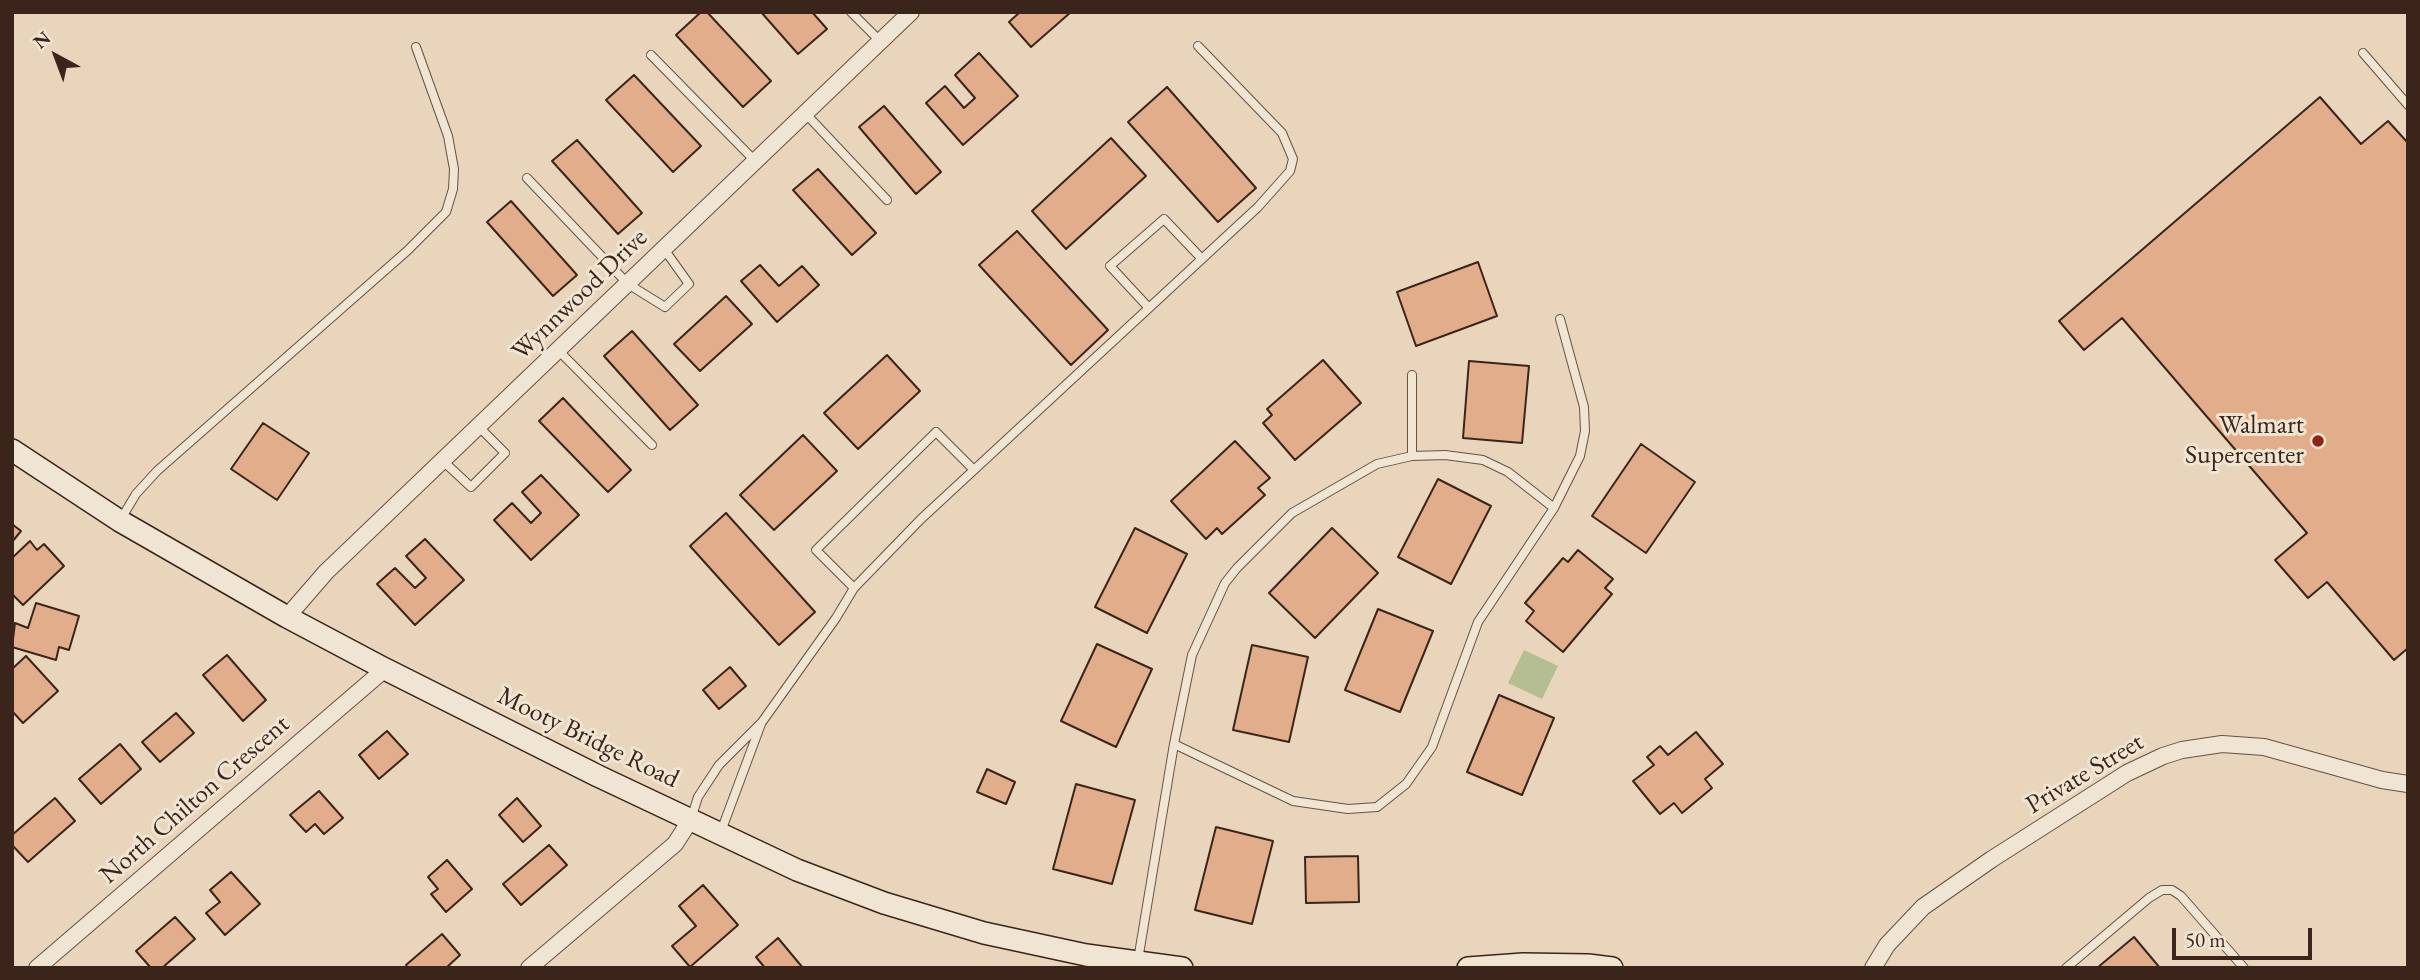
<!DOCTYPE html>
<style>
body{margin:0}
#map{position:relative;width:2420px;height:980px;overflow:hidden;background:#e8d5bc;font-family:"EB Garamond",serif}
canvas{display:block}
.frame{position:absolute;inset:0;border:14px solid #3b251a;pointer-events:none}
.north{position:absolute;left:21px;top:21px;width:70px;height:70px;-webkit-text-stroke:5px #f0e4d3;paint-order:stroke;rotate:319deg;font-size:19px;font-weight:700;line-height:28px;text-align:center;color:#3b251a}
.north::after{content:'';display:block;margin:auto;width:24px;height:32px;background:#3b251a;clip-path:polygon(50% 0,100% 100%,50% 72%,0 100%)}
.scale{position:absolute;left:2172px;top:928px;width:140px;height:32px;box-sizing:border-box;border:4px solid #3b251a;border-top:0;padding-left:9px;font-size:21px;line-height:24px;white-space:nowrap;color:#3b251a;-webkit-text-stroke:5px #f0e4d3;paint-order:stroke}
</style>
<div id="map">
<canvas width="2420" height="980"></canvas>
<div class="frame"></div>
<div class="north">N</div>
<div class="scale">50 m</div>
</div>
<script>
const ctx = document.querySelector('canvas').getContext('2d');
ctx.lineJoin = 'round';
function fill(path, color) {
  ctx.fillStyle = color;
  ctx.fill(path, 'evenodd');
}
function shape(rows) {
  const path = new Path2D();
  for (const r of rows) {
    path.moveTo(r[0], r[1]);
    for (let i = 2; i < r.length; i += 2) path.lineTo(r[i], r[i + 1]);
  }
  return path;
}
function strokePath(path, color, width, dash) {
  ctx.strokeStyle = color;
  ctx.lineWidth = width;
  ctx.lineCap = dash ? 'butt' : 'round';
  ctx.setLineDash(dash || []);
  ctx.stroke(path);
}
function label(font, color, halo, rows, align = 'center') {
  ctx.font = font + ' "EB Garamond",serif';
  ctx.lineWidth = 6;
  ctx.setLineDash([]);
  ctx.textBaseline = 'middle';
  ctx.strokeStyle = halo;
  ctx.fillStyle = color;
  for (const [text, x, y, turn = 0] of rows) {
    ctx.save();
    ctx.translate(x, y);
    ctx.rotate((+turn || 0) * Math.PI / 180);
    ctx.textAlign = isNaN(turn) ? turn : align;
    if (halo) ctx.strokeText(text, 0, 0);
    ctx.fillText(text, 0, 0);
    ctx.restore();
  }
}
const green = shape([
 [1524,650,1558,666,1542,699,1508,683]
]);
const building = shape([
 [701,12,707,12,771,81,743,107,676,35,701,12],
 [761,12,812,12,827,29,798,54,761,12],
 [1020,12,1071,12,1031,47,1009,22,1020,12],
 [979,53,1018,96,963,145,926,103,945,86,964,108,975,98,955,75,979,53],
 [634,75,701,146,673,172,606,100,634,75],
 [1167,87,1256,188,1218,222,1128,122,1167,87],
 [2320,97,2361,144,2388,121,2408,143,2408,648,2394,660,2327,582,2308,598,2275,560,2307,533,2122,318,2084,350,2059,321,2320,97],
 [884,106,941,172,916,194,859,127,884,106],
 [1111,138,1146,176,1066,249,1032,211,1111,138],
 [577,140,642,213,618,234,552,161,577,140],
 [818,169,876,233,852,255,793,190,818,169],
 [511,201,577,275,553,296,487,222,511,201],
 [1017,231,1108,330,1071,365,979,265,1017,231],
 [1478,262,1497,316,1416,346,1397,292,1478,262],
 [760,265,779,286,802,266,819,285,777,322,741,281,760,265],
 [726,296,752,324,700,371,674,344,726,296],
 [632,331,698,405,670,430,604,356,632,331],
 [887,355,920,391,858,449,824,413,887,355],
 [1323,360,1361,403,1295,460,1263,423,1272,415,1267,409,1323,360],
 [1469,361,1529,366,1522,443,1463,438,1469,361],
 [563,398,631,470,608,492,539,421,563,398],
 [263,423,309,453,277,500,231,469,263,423],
 [803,435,837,471,774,530,740,495,803,435],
 [1235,441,1270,478,1258,488,1265,495,1222,534,1217,528,1206,539,1171,501,1235,441],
 [1641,444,1695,482,1646,553,1592,516,1641,444],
 [541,475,579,515,531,560,494,520,512,503,531,523,541,513,522,492,541,475],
 [1438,479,1491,506,1451,584,1398,557,1438,479],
 [726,513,815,612,779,645,690,546,726,513],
 [12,524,21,531,12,542,12,524],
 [1135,528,1187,554,1147,633,1095,607,1135,528],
 [1332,528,1378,573,1315,638,1269,593,1332,528],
 [425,539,464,580,415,625,377,584,395,568,415,588,426,578,406,556,425,539],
 [30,541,37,550,44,544,64,566,23,605,12,594,12,558,30,541],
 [1578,550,1613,579,1605,588,1612,594,1563,652,1526,621,1534,611,1525,603,1563,558,1568,562,1578,550],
 [36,603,79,616,69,650,59,647,56,660,12,647,15,623,28,628,36,603],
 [1378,609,1433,631,1400,712,1345,690,1378,609],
 [1097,644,1152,669,1116,747,1061,721,1097,644],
 [1252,645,1308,657,1289,742,1233,730,1252,645],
 [227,655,266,700,243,721,203,675,227,655],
 [26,656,58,691,23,723,12,711,12,669,26,656],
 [730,667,746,686,719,709,703,690,730,667],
 [1499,695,1554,718,1522,795,1467,772,1499,695],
 [176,713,194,733,160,762,142,742,176,713],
 [387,731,408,754,379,779,359,755,387,731],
 [1696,732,1723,764,1705,779,1712,788,1682,813,1674,803,1660,814,1633,781,1654,765,1647,757,1660,746,1668,755,1696,732],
 [120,744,141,769,101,804,79,779,120,744],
 [987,769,1015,782,1006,804,977,792,987,769],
 [1076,784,1135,800,1112,884,1053,869,1076,784],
 [319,791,343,818,324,834,315,824,306,832,290,815,319,791],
 [55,798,75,821,28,862,12,845,12,835,55,798],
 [517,798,541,826,523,842,499,815,517,798],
 [1216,827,1273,841,1252,924,1195,910,1216,827],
 [549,845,567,865,521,905,503,884,549,845],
 [1358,856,1359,902,1306,903,1305,857,1358,856],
 [447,860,472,889,446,912,431,894,438,889,428,877,447,860],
 [231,872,260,904,225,935,206,913,220,902,210,890,231,872],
 [703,885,738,925,690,967,672,946,696,926,679,906,703,885],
 [175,917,195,939,162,968,151,968,136,951,175,917],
 [442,934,460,955,446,968,408,968,406,965,442,934],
 [2134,937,2160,968,2097,968,2134,937],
 [778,938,803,968,765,968,756,957,778,938]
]);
const lane = shape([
 [851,12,881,42],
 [2363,53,2408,105],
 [651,55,756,162],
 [806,114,887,200],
 [527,178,628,284,665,307,689,284,664,249],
 [1149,308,1110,266,1164,219,1202,259],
 [558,350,652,445],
 [1412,456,1412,375],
 [443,461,471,487,505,453,479,427],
 [121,519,136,494,157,471,407,251,446,212,453,189,454,169,448,136,416,47],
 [854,588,816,550,936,432,974,470],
 [1174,744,1293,801,1348,809,1377,807,1406,784,1432,747,1478,622,1554,508,1580,456,1585,431,1584,407,1560,319],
 [691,819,698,797,719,765,762,722,836,618,854,588,921,519,1258,207,1290,171,1293,159,1282,133,1198,46],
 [720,834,761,724],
 [1138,960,1174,744,1192,655,1225,583,1237,568,1292,513,1377,464,1412,456,1445,455,1483,460,1508,472,1554,508],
 [2066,968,2149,898,2162,890,2172,890,2181,896,2244,968]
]);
const street = shape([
 [287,617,326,572,911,12],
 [37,968,385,669],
 [529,968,675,844,691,819],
 [1873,968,1887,945,1923,907,1992,859,2127,773,2163,756,2182,750,2222,744,2264,747,2382,780,2408,784]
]);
const secondary = shape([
 [12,450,120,521,287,617,385,669,598,776,797,870,884,903,984,933,1086,955,1182,968],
 [1468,968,1523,964,1588,965,1612,968]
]);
const markers = [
 [2318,441,7,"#8f2418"]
];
const streetNames = [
 ["Wynnwood Drive",580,295,-44],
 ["Mooty Bridge Road",588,738,26],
 ["Private Street",2085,774,-31],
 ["North Chilton Crescent",195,800,-41]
];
const poiNames = [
 ["Walmart",2304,426],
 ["Supercenter",2304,456]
];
fill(green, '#b4be92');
fill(building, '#e1ad8b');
strokePath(building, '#3b251a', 2);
strokePath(lane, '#665142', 10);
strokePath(street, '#665142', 18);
strokePath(secondary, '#3b251a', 24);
strokePath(lane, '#f0e4d3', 8);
strokePath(street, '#f0e4d3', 16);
strokePath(secondary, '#f0e4d3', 21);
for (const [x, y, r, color] of markers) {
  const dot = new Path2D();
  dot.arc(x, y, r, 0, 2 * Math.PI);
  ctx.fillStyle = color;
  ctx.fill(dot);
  strokePath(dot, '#f0e4d3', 2.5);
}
label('26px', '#3b251a', '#f0e4d3', streetNames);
label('26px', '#3b251a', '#f0e4d3', poiNames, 'right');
</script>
